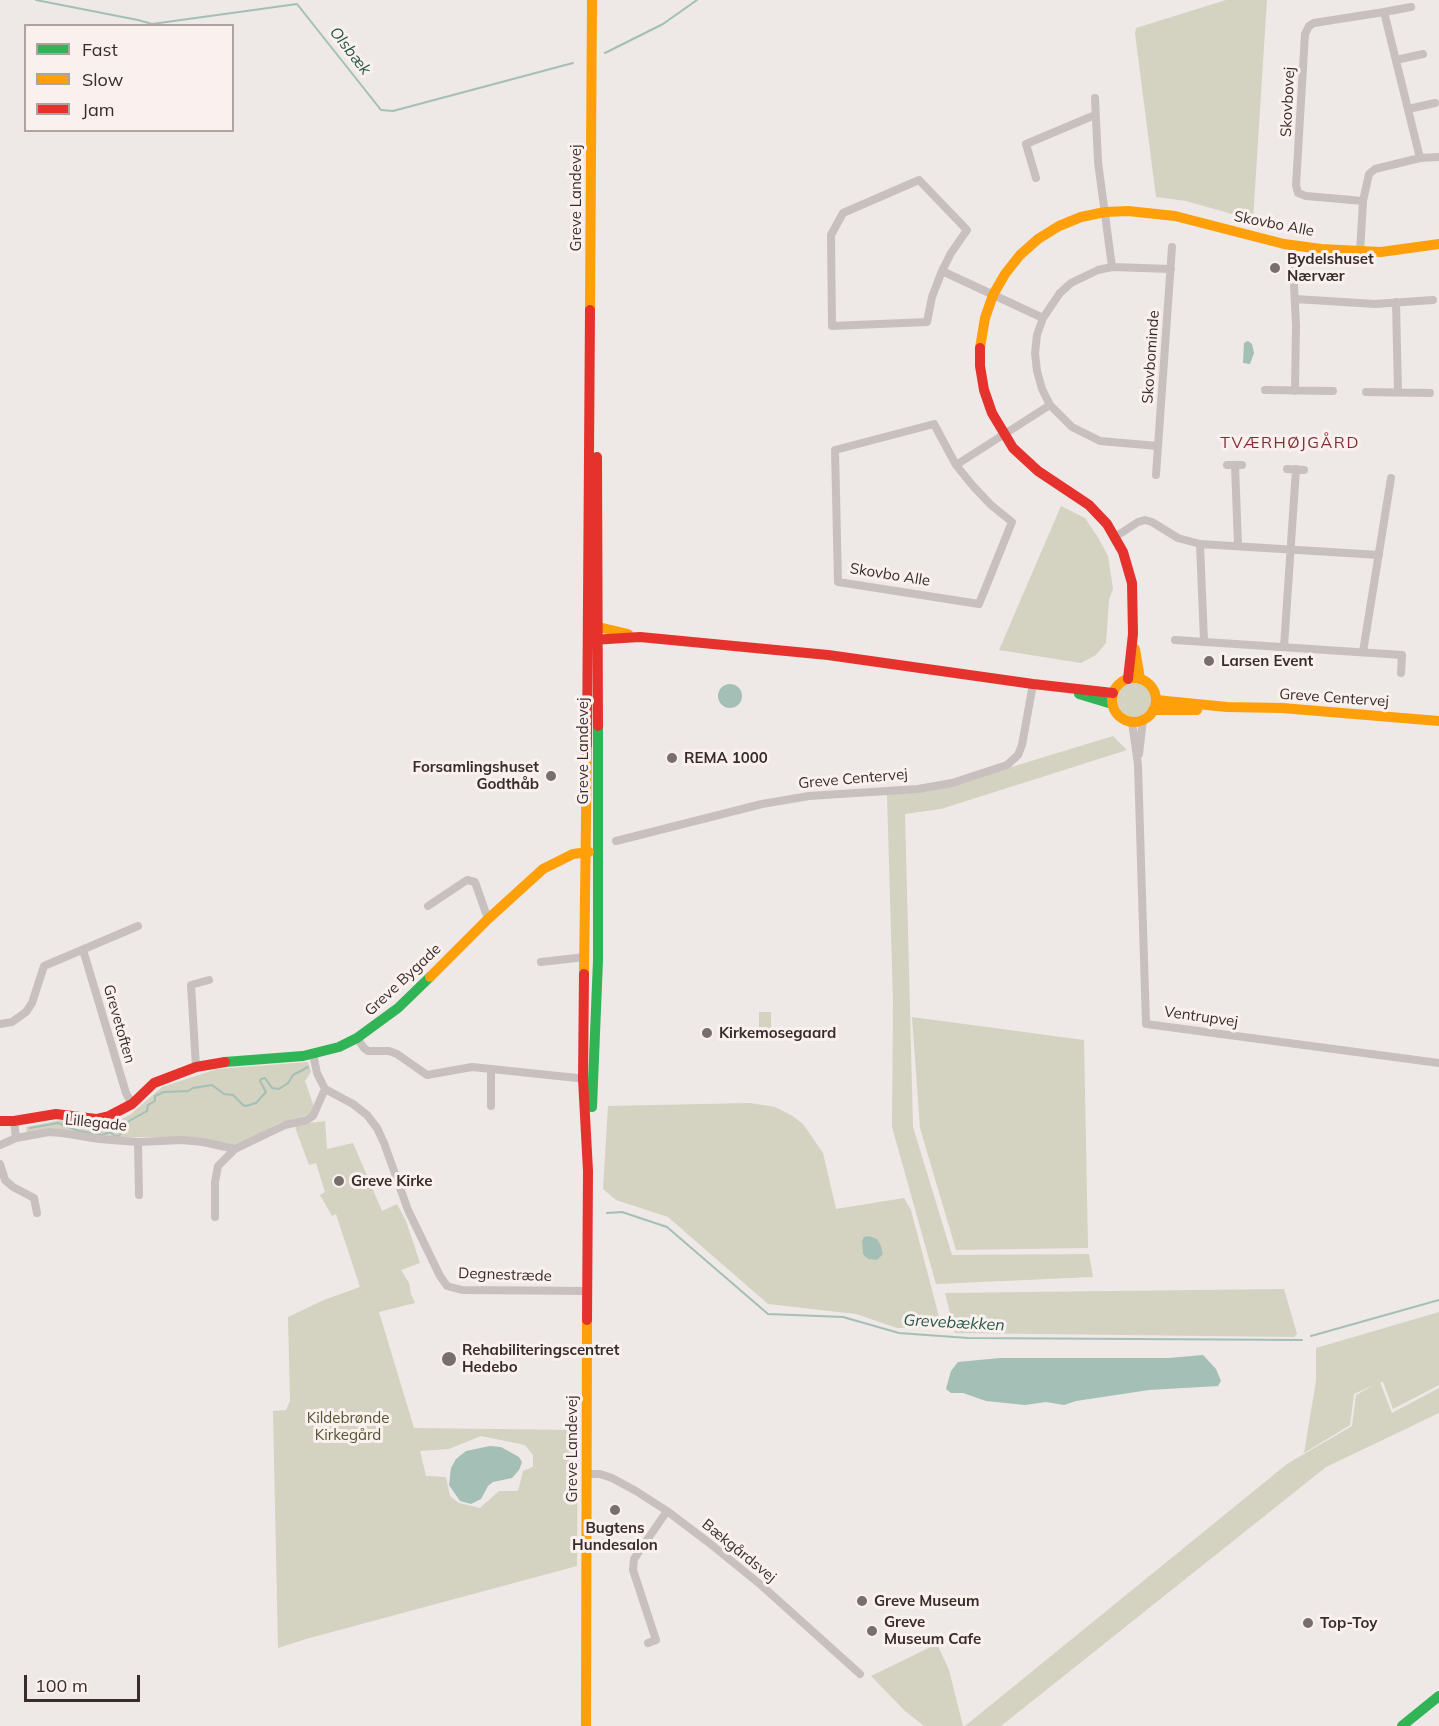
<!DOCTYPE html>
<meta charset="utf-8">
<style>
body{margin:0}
#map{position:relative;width:1439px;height:1726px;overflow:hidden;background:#eee8e6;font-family:Mulish,sans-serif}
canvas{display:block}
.legend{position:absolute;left:24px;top:24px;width:210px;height:108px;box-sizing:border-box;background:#faf1ef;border:2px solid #ada3a1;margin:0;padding:8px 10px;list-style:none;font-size:18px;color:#392d2c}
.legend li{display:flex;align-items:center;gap:12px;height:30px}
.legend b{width:30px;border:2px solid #ada3a1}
.scale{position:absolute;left:24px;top:1675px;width:116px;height:27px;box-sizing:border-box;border:3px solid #392d2c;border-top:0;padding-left:8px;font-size:18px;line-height:21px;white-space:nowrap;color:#392d2c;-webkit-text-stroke:4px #faf1ef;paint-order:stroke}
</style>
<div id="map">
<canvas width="1439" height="1726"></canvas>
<ul class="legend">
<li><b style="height:8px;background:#30b455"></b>Fast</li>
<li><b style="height:8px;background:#ff9f0a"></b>Slow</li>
<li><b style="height:8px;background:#e5322d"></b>Jam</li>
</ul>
<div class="scale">100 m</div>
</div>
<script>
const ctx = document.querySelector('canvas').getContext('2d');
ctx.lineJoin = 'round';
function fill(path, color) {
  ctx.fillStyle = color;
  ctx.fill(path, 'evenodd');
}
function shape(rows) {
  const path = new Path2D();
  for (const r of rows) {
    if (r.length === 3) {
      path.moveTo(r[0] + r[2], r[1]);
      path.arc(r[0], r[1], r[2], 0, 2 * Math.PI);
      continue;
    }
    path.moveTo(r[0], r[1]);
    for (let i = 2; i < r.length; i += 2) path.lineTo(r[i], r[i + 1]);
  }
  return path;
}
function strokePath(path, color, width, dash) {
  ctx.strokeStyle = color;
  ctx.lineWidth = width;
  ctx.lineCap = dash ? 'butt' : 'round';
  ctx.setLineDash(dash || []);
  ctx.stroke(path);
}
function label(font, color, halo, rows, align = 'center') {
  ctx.font = font + ' Mulish,sans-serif';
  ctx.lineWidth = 6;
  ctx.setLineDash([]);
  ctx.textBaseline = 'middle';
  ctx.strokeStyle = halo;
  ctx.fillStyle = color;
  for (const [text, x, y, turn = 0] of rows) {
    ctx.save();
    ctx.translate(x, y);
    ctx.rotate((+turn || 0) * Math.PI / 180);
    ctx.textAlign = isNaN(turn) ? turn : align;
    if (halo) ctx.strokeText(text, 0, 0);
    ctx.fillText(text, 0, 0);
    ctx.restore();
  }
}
const green = shape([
 [1226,0,1267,0,1253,220,1186,201,1156,197,1135,33,1136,28],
 [1061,506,1085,518,1099,539,1108,556,1113,589,1109,600,1106,643,1096,655,1081,663,999,650],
 [1135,700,20],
 [1113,736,1127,750,941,809,905,814,913,1127,952,1255,1089,1254,1093,1277,936,1284,892,1127,893,1001,887,794,946,787],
 [759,1012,771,1012,771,1036,759,1036],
 [912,1017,1084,1040,1088,1248,956,1250,920,1128],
 [308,1062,311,1072,305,1081,314,1107,311,1114,279,1123,234,1147,178,1137,112,1137,50,1128,27,1133,26,1127,61,1120,88,1125,102,1125,118,1121,131,1114,162,1087,217,1069],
 [750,1103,775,1107,791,1115,803,1124,823,1153,836,1209,904,1198,911,1210,942,1328,897,1328,856,1314,768,1304,668,1217,616,1200,603,1189,608,1106],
 [325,1121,327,1149,353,1143,382,1211,397,1204,406,1221,420,1263,401,1270,409,1283,411,1294,415,1303,379,1312,414,1428,578,1430,577,1566,306,1639,278,1648,273,1411,286,1410,290,1401,288,1317,324,1300,360,1287,336,1214,332,1216,320,1195,325,1192,316,1163,309,1165,296,1130,295,1125],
 [481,1436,525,1445,533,1455,533,1467,523,1471,518,1491,499,1491,480,1508,459,1503,450,1496,446,1477,426,1476,420,1451,449,1449],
 [1284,1289,1297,1334,1294,1337,955,1333,945,1293],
 [1439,1312,1439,1385,1393,1409,1383,1382,1380,1382,1392,1413,1439,1388,1439,1413,1326,1467,1001,1726,965,1726,1287,1464,1352,1426,1356,1395,1376,1384,1354,1394,1350,1425,1304,1453,1316,1381,1316,1348],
 [937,1644,949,1670,963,1726,924,1726,905,1711,871,1676]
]);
const water = shape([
 [1248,341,1252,344,1254,353,1250,364,1243,363,1244,343],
 [730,696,12],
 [869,1236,877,1239,881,1246,883,1254,877,1260,868,1259,863,1254,862,1241,864,1237],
 [1203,1355,1216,1369,1221,1381,1218,1386,1149,1390,1076,1401,1064,1405,1046,1402,1025,1405,986,1401,963,1393,951,1393,946,1389,951,1371,958,1362,1000,1358,1169,1358],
 [490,1446,501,1447,519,1457,522,1462,519,1470,512,1478,493,1482,488,1486,481,1499,471,1504,460,1501,449,1485,451,1468,456,1459,466,1451]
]);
const stream = shape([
 [36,0,138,20,152,24,297,4,381,110,393,111,573,63],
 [605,53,663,24,697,0],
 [30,1128,58,1123,79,1131,102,1135,110,1132,115,1136,119,1136,129,1121,147,1111,148,1105,155,1101,155,1096,164,1092,188,1091,193,1088,212,1085,224,1094,233,1095,243,1105,246,1106,256,1103,266,1092,260,1081,261,1079,265,1078,272,1088,279,1089,288,1083,293,1075,308,1067],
 [607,1213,622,1212,667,1227,768,1314,843,1317,899,1333,968,1338,1302,1340],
 [1311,1336,1439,1300]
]);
const street = shape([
 [1384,12,1411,7],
 [1396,60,1423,54],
 [1095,98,1098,162,1112,267],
 [1408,109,1435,103],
 [1036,178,1026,144,1095,115],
 [1363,201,1306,196,1298,193,1296,185,1305,34,1309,26,1314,23,1384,12,1420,158],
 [1292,245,1296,325,1295,391],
 [1360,252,1363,201,1369,174,1375,169,1420,158,1439,157],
 [942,271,932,297,927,322,832,326,831,235,843,213,919,180,967,230,951,253,942,271,1043,318],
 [1295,299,1375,304,1433,300],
 [1396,302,1398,392],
 [1265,390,1333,391],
 [1366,392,1430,393],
 [934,424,956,465,973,486,991,505,1012,522,979,604,838,582,835,450,934,424],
 [1158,446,1100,441,1072,427,1050,405,1042,389,1037,371,1035,353,1037,335,1043,318,1060,293,1071,283,1098,270,1112,267,1171,269],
 [956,465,1050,405],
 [1227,465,1242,465],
 [1235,465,1238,545],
 [1287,469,1304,470],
 [1156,475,1172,247],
 [1115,537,1138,522,1145,520,1152,522,1178,538,1200,544,1379,555],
 [1200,544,1204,641],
 [1175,640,1402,655,1401,673],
 [1284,647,1296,469],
 [1363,652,1391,478],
 [1132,722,1138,765,1146,1024,1439,1063],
 [1139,754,1143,720],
 [616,841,762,804,809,796,918,789,952,783,1007,765,1018,755,1022,745,1033,684],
 [428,906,467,880,475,882,488,919],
 [83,950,126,1093,132,1104],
 [541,962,585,957],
 [0,1024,12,1022,26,1012,32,1003,44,966,138,926],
 [357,1038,364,1048,368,1051,389,1051,397,1054,427,1075,472,1067,587,1079],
 [313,1054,317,1073,325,1089,353,1104,367,1115,377,1128,384,1143,408,1210,440,1276,447,1286,462,1290,588,1291],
 [196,1067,191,985,209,980],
 [491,1070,491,1106],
 [14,1121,16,1138,49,1132,62,1133,99,1139,138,1142,182,1140,203,1142,235,1149],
 [138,1142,139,1195],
 [0,1145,16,1138],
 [0,1164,5,1180,13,1187,34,1198,37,1213],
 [215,1217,215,1182,218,1166,235,1149,285,1125,307,1120,313,1116,325,1089],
 [587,1474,600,1474,612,1478,636,1491,667,1511,708,1542,761,1585,860,1674],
 [648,1643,656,1640,633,1570,634,1559,667,1511]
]);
const fast = shape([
 [1079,694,1112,704],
 [225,1062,303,1056,339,1047,357,1038,398,1008,430,977],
 [592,1107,598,960,598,726],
 [1402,1726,1439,1696]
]);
const slow = shape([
 [590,310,592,0],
 [980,348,985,318,993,295,1005,274,1020,255,1038,239,1059,226,1081,217,1105,212,1128,211,1175,216,1284,244,1321,249,1381,252,1439,244],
 [594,626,628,634],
 [1135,649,1140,679],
 [1134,700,22],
 [1156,700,1227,707,1282,708,1439,721],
 [1153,710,1197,710],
 [584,974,587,745],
 [430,977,488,919,543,869,573,854,589,852],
 [586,1726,587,1320]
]);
const jam = shape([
 [980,348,980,366,984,390,992,413,1013,448,1038,471,1089,505,1107,524,1123,552,1132,583,1133,634,1128,679],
 [597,457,598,726],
 [592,640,640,637,828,655,1033,684,1113,693],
 [587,745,590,310],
 [584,974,583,1079,588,1171,587,1320],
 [0,1121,14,1121,56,1114,96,1119,109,1116,132,1104,154,1083,196,1067,225,1062]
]);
const markers = [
 [1275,268,6,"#786e6d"],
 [1209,661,6,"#786e6d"],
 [672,758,6,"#786e6d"],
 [551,776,6,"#786e6d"],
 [707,1033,6,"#786e6d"],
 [339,1181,6,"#786e6d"],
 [449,1359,8,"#786e6d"],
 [615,1510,6,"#786e6d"],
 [862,1601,6,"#786e6d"],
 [1308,1623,6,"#786e6d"],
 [872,1631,6,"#786e6d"]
];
const streetNames = [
 ["Skovbovej",1288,102,-87],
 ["Greve Landevej",576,198,-90],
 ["Skovbo Alle",1274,224,11],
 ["Skovbominde",1151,357,-86],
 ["Skovbo Alle",890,575,9],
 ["Greve Centervej",1334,698,4],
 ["Greve Landevej",583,751,-90],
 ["Greve Centervej",853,779,-5],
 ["Greve Bygade",403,980,-43],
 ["Ventrupvej",1201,1017,8],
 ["Grevetoften",119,1024,74],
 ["Lillegade",96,1123,6],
 ["Degnestræde",505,1275,2],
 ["Greve Landevej",572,1449,-90],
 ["Bækgårdsvej",739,1551,39]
];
const poiNames = [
 ["Bydelshuset",1287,259],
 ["Nærvær",1287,276],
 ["Larsen Event",1221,661],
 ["REMA 1000",684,758],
 ["Forsamlingshuset",539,767,"right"],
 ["Godthåb",539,784,"right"],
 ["Kirkemosegaard",719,1033],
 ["Greve Kirke",351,1181],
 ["Rehabiliteringscentret",462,1350],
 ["Hedebo",462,1367],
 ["Bugtens",615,1528,"center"],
 ["Hundesalon",615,1545,"center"],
 ["Greve Museum",874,1601],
 ["Greve",884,1622],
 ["Museum Cafe",884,1639],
 ["Top-Toy",1320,1623]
];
const parkNames = [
 ["Kildebrønde",348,1418],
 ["Kirkegård",348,1435]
];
const waterNames = [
 ["Olsbæk",350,51,52],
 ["Grevebækken",954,1323,3]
];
const neighbourhoodNames = [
 ["TVÆRHØJGÅRD",1290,443]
];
fill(green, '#d4d2c1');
fill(water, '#a4bfb6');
strokePath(stream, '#a4bfb6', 2);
strokePath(street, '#c8c0be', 8);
strokePath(fast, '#30b455', 10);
strokePath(slow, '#ff9f0a', 10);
strokePath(jam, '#e5322d', 10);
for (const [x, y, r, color] of markers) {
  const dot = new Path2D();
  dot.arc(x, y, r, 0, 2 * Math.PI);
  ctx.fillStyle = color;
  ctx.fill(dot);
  strokePath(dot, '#faf1ef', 2);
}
label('15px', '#392d2c', '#faf1ef', streetNames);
label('bold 15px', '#392d2c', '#faf1ef', poiNames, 'left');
label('15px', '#535532', '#faf1ef', parkNames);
label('italic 16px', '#25574b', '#faf1ef', waterNames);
ctx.letterSpacing = '1.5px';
label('16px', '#812d33', '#faf1ef', neighbourhoodNames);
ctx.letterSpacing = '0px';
</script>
